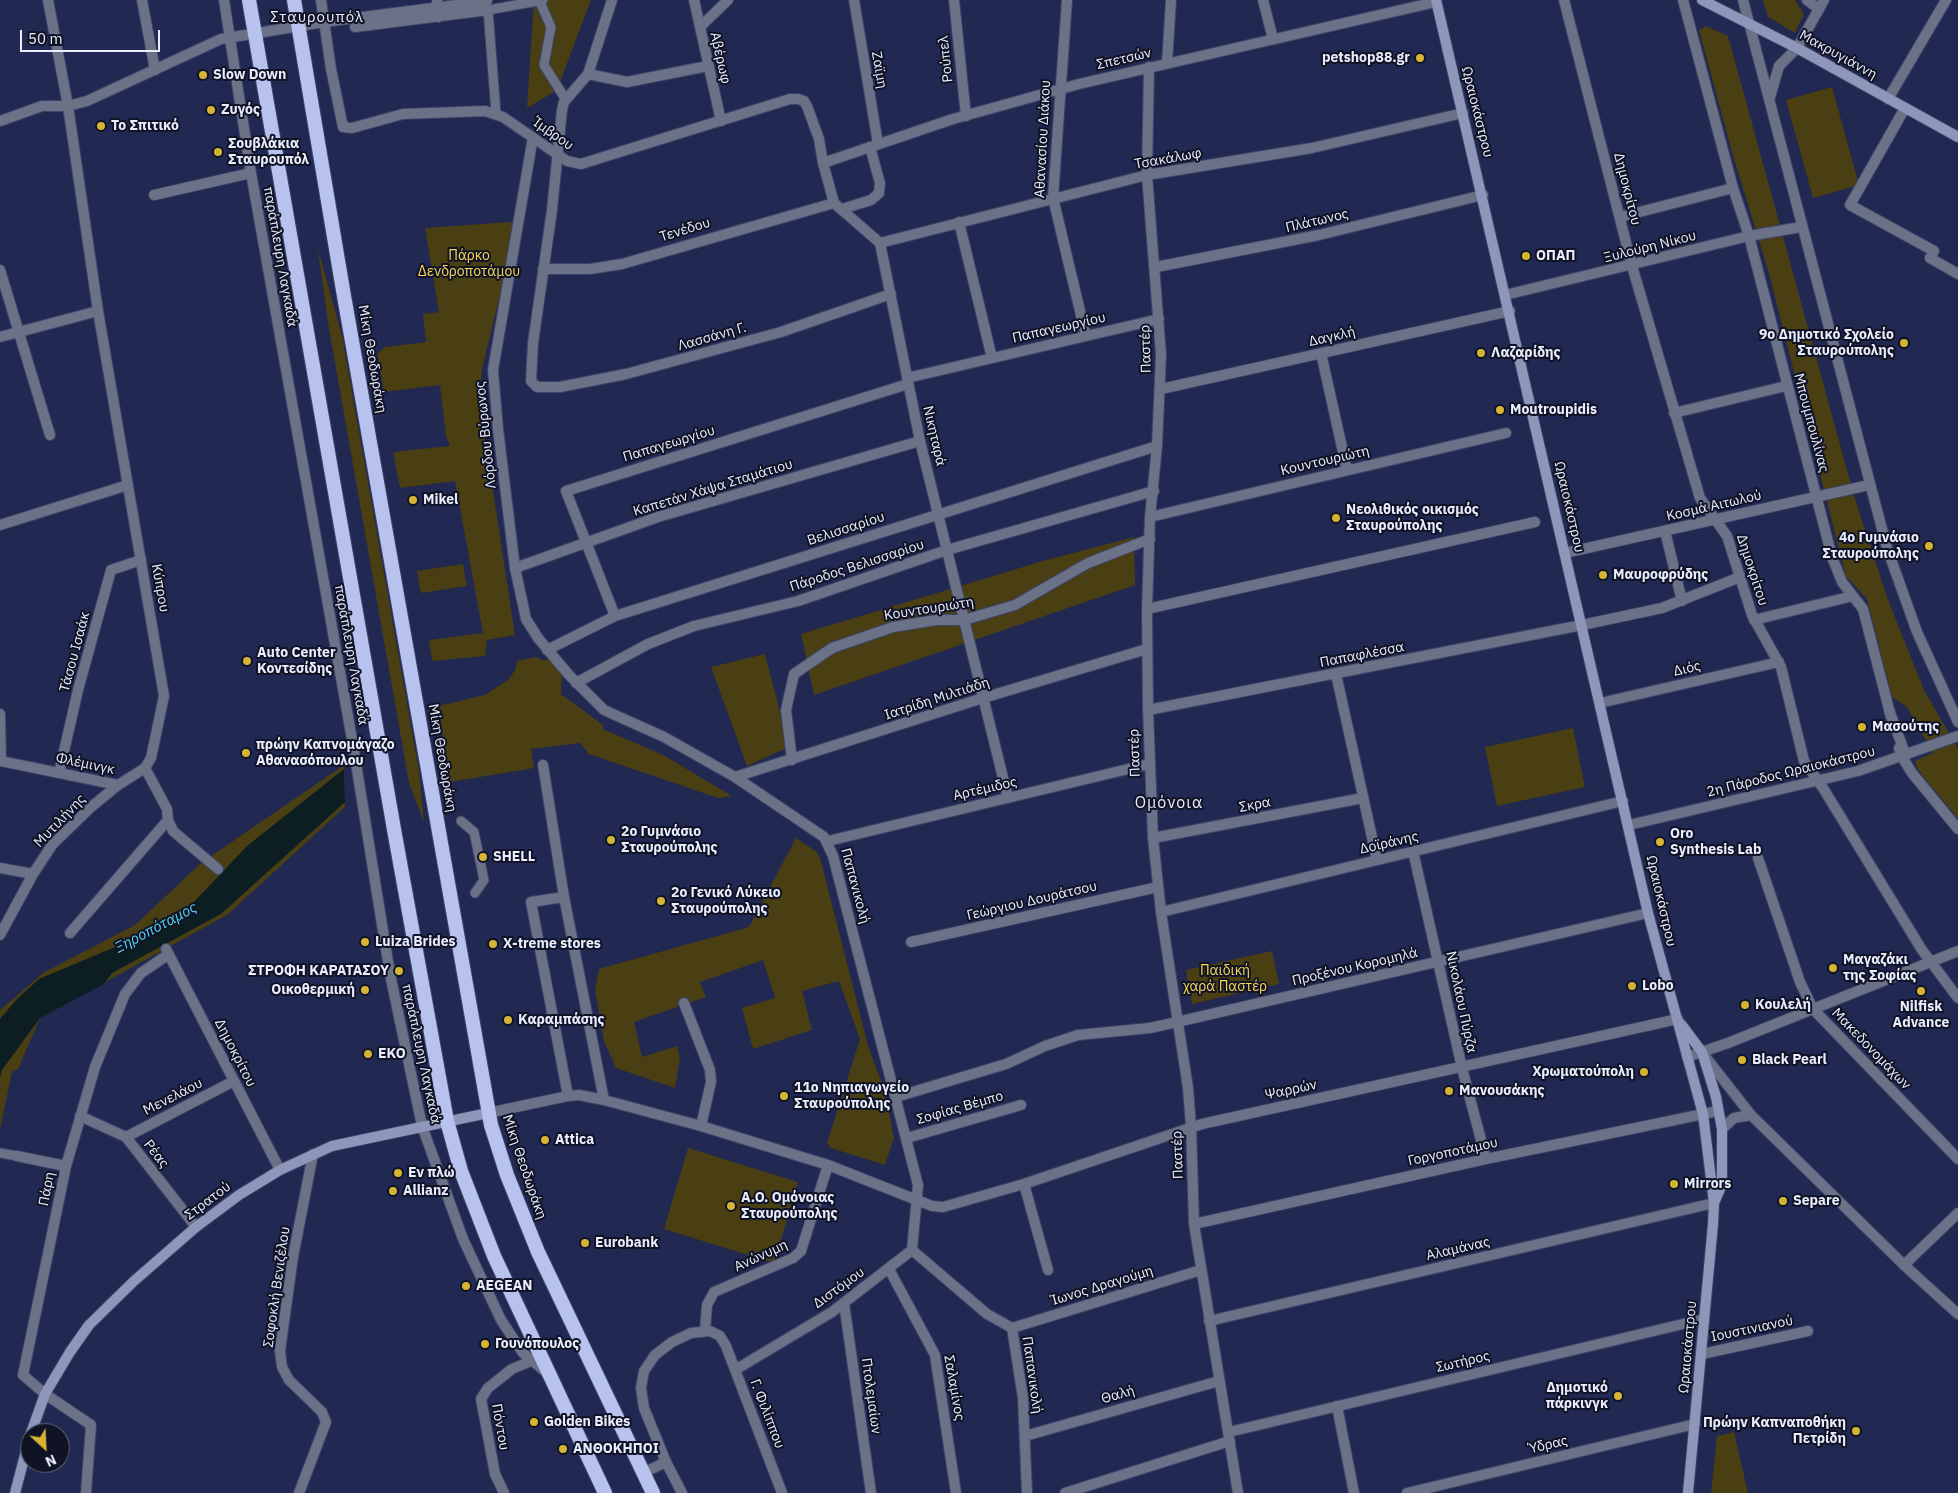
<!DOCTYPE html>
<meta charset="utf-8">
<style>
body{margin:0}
#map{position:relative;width:1958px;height:1493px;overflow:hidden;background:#212851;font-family:"IBM Plex Sans",sans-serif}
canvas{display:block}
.north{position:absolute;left:20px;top:1423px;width:50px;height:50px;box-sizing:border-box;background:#0f1325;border:1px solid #666a7c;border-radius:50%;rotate:155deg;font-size:14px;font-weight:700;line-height:20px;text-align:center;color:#e9edfe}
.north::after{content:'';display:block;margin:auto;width:18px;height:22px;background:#d6b534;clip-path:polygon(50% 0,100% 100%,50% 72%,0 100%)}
.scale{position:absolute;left:20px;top:30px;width:140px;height:22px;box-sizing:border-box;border:2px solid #e9edfe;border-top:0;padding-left:6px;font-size:15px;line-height:18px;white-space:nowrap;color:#e9edfe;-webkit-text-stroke:4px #0f1325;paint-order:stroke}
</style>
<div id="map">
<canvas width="1958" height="1493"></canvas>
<div class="north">N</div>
<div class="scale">50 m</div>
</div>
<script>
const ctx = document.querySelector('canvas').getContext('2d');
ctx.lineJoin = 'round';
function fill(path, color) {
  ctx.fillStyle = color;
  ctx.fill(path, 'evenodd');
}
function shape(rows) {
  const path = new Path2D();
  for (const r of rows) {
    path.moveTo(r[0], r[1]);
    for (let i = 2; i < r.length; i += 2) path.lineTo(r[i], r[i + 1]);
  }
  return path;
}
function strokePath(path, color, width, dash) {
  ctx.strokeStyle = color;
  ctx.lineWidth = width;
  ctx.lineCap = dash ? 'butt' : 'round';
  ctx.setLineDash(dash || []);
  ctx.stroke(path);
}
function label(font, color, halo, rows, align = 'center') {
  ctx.font = font + ' "IBM Plex Sans",sans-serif';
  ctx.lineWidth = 4;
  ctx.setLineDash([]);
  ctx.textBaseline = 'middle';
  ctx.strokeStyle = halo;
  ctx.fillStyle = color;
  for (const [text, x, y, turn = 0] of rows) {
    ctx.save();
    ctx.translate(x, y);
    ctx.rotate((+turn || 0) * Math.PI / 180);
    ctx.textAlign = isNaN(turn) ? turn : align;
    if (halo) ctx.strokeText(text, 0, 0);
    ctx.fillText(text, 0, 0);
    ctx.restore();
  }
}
const green = shape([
 [534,0,591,0,557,90,527,108],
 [1763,0,1795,0,1804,14,1795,33,1768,17],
 [1706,26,1728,36,1855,499,1888,600,1924,690,1958,749,1958,819,1918,770,1915,761,1933,753,1907,707,1892,697,1867,599,1846,576,1768,270,1732,152,1699,30],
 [1832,87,1859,185,1813,198,1786,100],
 [510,222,515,225,510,254,482,369,479,399,515,635,487,640,485,656,432,661,429,640,483,633,455,481,400,488,393,452,450,446,446,436,440,385,384,392,377,354,385,347,426,342,423,314,439,312,425,228],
 [318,249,342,336,419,771,424,822,409,783,328,323],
 [1134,537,1135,585,814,695,801,634,1043,561],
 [463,564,467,586,421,593,417,571],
 [765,654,789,747,747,766,711,667],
 [536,657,544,661,549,657,562,673,561,694,603,725,603,729,665,756,732,796,718,798,589,754,580,743,531,749,534,768,450,782,438,706,485,695,509,679,515,670,517,661],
 [1573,728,1585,787,1497,806,1485,747],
 [344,765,345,807,227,915,40,1018,18,1069,12,1072,0,1130,0,1010,43,973,135,925,201,863],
 [796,838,817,852,821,861,868,1046,885,1091,894,1138,885,1165,831,1148,827,1143,860,1039,839,981,802,991,812,1030,753,1049,742,1008,775,998,763,960,700,982,706,997,634,1022,642,1057,677,1046,680,1058,675,1088,616,1068,604,1041,595,990,599,969,749,927],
 [1272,951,1279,984,1192,1004,1186,970],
 [688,1148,798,1182,774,1263,664,1229],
 [1734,1432,1748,1493,1711,1493,1717,1436]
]);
const water = shape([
 [344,769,345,802,221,914,112,973,104,984,40,1018,2,1070,0,1077,0,1019,16,1000,39,979,115,947,192,904,247,846]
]);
const service = shape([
 [539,0,551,27,544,65,566,100],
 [496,113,488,10,543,0],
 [461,821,474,832,484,880,475,893],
 [0,1153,17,1156]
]);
const pedestrian = shape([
 [854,0,878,144],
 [1683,0,1733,188,1749,236,1832,557,1842,582,1863,609,1891,717],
 [1807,0,1819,9],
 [324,22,487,1],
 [1905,108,1850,205,1934,251,1930,258],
 [533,137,493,370,498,429,515,568,526,619,538,638],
 [154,195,251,173],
 [959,222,992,358],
 [1754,620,1853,596],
 [1582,625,1662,608,1740,577],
 [1899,748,1902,757,1912,773,1958,829],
 [1153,838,1363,798]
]);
const minor = shape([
 [48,0,68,106],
 [142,0,155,70],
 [437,0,439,17],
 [612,0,588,74,564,102,562,110,552,210,533,343,531,381,537,387,560,387,626,374,781,332,891,294],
 [694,0,721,121],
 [954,0,966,116],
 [1067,0,1053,198,1086,336],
 [1263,0,1273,39],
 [1564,0,1632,266,1700,498,1727,536,1752,615,1781,667,1804,761,1823,788,1922,950,1958,998],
 [355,27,488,10],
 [700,27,728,0],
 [1797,48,1824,0],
 [1167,63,1171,0],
 [1149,67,1147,175,1161,355,1157,446,1150,517,1147,609,1148,710,1153,838,1161,912,1188,1088,1191,1126,1194,1224,1238,1493],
 [588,74,627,82,708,66],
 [1888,99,1946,0],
 [823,163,834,203,880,243,920,441,1008,798],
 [842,209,871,200,879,193,880,183,870,147],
 [1620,217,1733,188],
 [880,243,1147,175,1312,148,1463,113],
 [1930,258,1958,274],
 [1156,267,1319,235,1483,195],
 [543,269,590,269,622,264,834,203],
 [0,270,50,435],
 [1505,295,1749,236,1801,227],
 [0,337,98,311],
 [1321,353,1347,470],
 [907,378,1159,319],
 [1161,389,1510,311],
 [1674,413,1786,386],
 [1150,517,1506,433],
 [0,525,128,485],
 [1665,531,1682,601],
 [1565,553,1869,485],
 [515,568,658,517,920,441],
 [1147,609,1535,522],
 [615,616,566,491,908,384],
 [538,638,569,675,604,710,664,737,735,777,824,837,833,856,918,1185,912,1250,832,1312,735,1370],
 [547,650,615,616,1157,446],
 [1336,674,1377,860],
 [576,683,648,644,694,626,798,601,947,550,1154,491],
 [1600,703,1779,662],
 [1148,710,1582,625],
 [1889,710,1906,756],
 [0,714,1,761],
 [792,760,786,710,794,674,832,648,893,627,936,620,964,620,1015,605,1088,563,1150,539],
 [543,765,564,897,604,1100],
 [145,768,167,809,168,820,173,831,218,869],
 [59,773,78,690,111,570,141,560],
 [735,777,983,698,1147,649],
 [1629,825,1858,771,1958,736],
 [828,841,1149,764],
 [1413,851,1462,1068,1486,1159],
 [1758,858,1800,982,1813,1009,1958,1159],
 [0,868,33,874],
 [564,897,531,902,568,1096],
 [1161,912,1623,801],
 [70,933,168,820],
 [0,935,33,874,52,845,90,808,118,785],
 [911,942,1158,887],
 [166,949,280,1170],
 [684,1003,710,1070,711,1082,701,1126],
 [896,1097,1006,1064,1045,1046,1078,1035,1150,1028,1177,1022,1648,913],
 [488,1113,568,1096,579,1095,604,1100,701,1126,828,1165,932,1206,943,1207,1024,1184,1202,1124,1678,1019],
 [80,1116,126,1137,196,1227],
 [126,1137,234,1081],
 [907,1138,1021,1105],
 [17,1156,66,1166],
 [1024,1184,1048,1270],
 [1194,1224,1486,1159,1718,1111],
 [912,1250,987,1314,1012,1328],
 [1904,1265,1958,1213],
 [889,1269,935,1355,956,1493],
 [844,1303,871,1493],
 [1209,1321,1714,1203],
 [1012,1328,1201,1270],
 [1012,1328,1023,1398,1027,1493],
 [705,1331,707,1305,714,1292,793,1258,801,1251,828,1165],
 [1702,1354,1808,1331],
 [1337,1406,1354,1493],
 [1229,1432,1704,1319],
 [1025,1436,1219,1381],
 [666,1462,644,1408,641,1388,644,1371,655,1355,672,1342,691,1333,710,1331,720,1336,726,1346,782,1493],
 [86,1493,91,1425,45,1394,23,1375,66,1166,95,1067,125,994,141,973,169,954],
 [299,1493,326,1422,322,1412,289,1380,282,1367,280,1351,293,1257,313,1154],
 [504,1493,495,1474,481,1399,488,1388,512,1369,531,1361],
 [1065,1493,1230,1441],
 [1407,1493,1695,1424]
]);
const tertiary = shape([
 [224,0,251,173,353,745,390,974,422,1126,463,1239,501,1320,523,1353,547,1373],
 [321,0,331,69,343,127,352,128,403,114,485,111,503,117,567,161,581,164,790,99,798,99,804,101,807,106,819,139,823,163,953,119,1079,84,1436,2],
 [1743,0,1887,548,1917,632,1958,722],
 [1770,97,1779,66,1797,48],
 [0,121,42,106,68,106,87,101,221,39,324,22],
 [0,761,118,785,145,768,151,758,164,696,98,311,68,106],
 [1704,1055,1751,1115,1904,1265,1958,1314],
 [1687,1057,1728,1043,1958,951],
 [1722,1129,1734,1118,1751,1115],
 [643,1473,666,1462,682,1493]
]);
const secondary = shape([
 [1436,0,1648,913,1703,1114,1714,1203,1713,1224,1688,1493],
 [1702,0,1797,48,1958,137],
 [1681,1024,1702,1052,1716,1097,1722,1129,1722,1176,1720,1189,1714,1203],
 [31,1433,45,1394,70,1352,89,1325,134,1281,196,1227,239,1195,280,1170,332,1146,488,1113],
 [15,1493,30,1436]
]);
const trunk = shape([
 [249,0,395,835,447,1121,461,1171,494,1256,605,1493],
 [294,0,344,296,491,1125,507,1175,538,1252,653,1493]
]);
const markers = [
 [1420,58,5,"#d6b534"],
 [203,75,5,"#d6b534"],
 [211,110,5,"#d6b534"],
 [101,126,5,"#d6b534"],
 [218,152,5,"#d6b534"],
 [1526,256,5,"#d6b534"],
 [1904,343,5,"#d6b534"],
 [1481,353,5,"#d6b534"],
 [1500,410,5,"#d6b534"],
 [413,500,5,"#d6b534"],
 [1336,518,5,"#d6b534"],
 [1929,546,5,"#d6b534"],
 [1603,575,5,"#d6b534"],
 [247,661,5,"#d6b534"],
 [1862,727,5,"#d6b534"],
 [246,753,5,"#d6b534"],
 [611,840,5,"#d6b534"],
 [1660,842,5,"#d6b534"],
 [483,857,5,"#d6b534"],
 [661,901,5,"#d6b534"],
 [365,942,5,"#d6b534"],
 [493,944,5,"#d6b534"],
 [1833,968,5,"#d6b534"],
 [399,971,5,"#d6b534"],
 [1632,986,5,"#d6b534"],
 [365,990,5,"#d6b534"],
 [1921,991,5,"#d6b534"],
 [1745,1005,5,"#d6b534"],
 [508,1020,5,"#d6b534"],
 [368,1054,5,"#d6b534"],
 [1742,1060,5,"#d6b534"],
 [1644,1072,5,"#d6b534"],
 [1449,1091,5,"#d6b534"],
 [784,1096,5,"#d6b534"],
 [545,1140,5,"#d6b534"],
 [398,1173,5,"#d6b534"],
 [1674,1184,5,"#d6b534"],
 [393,1191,5,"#d6b534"],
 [1783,1201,5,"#d6b534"],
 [731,1206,5,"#d6b534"],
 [585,1243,5,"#d6b534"],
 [466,1286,5,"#d6b534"],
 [485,1344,5,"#d6b534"],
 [1618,1396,5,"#d6b534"],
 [534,1422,5,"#d6b534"],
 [1856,1431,5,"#d6b534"],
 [563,1449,5,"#d6b534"]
];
const streetNames = [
 ["Μακρυγιάννη",1838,55,29],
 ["Αβέρωφ",720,58,77],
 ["Ρούπελ",946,59,-96],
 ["Σπετσών",1124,59,-13],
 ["Ζαϊμη",879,70,80],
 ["Ωραιοκάστρου",1477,112,76],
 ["Ίμβρου",553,134,35],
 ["Αθανασίου Διάκου",1043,139,-87],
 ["Τσακάλωφ",1168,159,-10],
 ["Δημοκρίτου",1627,189,76],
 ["Πλάτωνος",1317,221,-13],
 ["Τενέδου",685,230,-17],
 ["Ξυλούρη Νίκου",1650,247,-14],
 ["παράπλευρη Λαγκαδά",280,257,80],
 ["Παπαγεωργίου",1059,328,-13],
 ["Λασσάνη Γ.",712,337,-16],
 ["Δαγκλή",1332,337,-13],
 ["Παστέρ",1146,349,-92],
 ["Μίκη Θεοδωράκη",372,359,80],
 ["Μπουμπουλίνας",1811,423,75],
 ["Λόρδου Βύρωνος",486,435,-96],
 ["Νικηταρά",934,436,77],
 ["Παπαγεωργίου",669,444,-17],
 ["Κουντουριώτη",1325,461,-13],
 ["Καπετάν Χάψα Σταμάτιου",713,488,-17],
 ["Κοσμά Αιτωλού",1714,506,-13],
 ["Ωραιοκάστρου",1569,507,77],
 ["Βελισσαρίου",846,529,-18],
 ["Πάροδος Βελισσαρίου",857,566,-18],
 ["Δημοκρίτου",1752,570,72],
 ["Κύπρου",160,588,80],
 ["Κουντουριώτη",929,609,-9],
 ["Τάσου Ισαάκ",75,652,-75],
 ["παράπλευρη Λαγκαδά",351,655,80],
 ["Παπαφλέσσα",1362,655,-11],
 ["Διός",1687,669,-13],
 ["Ιατρίδη Μιλτιάδη",937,699,-18],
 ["Παστέρ",1135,753,-92],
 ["Μίκη Θεοδωράκη",442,758,80],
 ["Φλέμινγκ",85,764,12],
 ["2η Πάροδος Ωραιοκάστρου",1791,772,-14],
 ["Αρτέμιδος",985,789,-13],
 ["Σκρα",1255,805,-11],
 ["Μυτιλήνης",60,821,-46],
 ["Δοϊράνης",1389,843,-13],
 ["Παπανικολή",855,886,75],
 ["Γεώργιου Δουράτσου",1032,901,-13],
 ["Ωραιοκάστρου",1661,901,77],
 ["Προξένου Κορομηλά",1355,967,-13],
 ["Νικολάου Πύρζα",1461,1002,78],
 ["Μακεδονομάχων",1871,1049,46],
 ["Δημοκρίτου",235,1053,63],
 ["παράπλευρη Λαγκαδά",421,1054,78],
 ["Ψαρρών",1291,1090,-12],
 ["Μενελάου",173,1097,-27],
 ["Σοφίας Βέμπο",960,1108,-16],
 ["Γοργοποτάμου",1453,1152,-12],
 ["Ρέας",156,1154,52],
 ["Παστέρ",1178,1155,-92],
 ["Μίκη Θεοδωράκη",524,1167,71],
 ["Πάρη",47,1189,-79],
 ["Στρατού",208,1201,-37],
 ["Αλαμάνας",1458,1249,-13],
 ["Ανώνυμη",761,1256,-25],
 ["Ίωνος Δραγούμη",1102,1286,-17],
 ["Σοφοκλή Βενιζέλου",277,1287,-82],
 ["Διστόμου",839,1288,-36],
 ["Ιουστινιανού",1752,1329,-12],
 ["Ωραιοκάστρου",1688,1347,-85],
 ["Σωτήρος",1463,1362,-13],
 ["Παπανικολή",1032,1375,82],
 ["Σαλαμίνος",954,1388,80],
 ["Θαλή",1118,1395,-16],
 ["Πτολεμαίων",871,1396,82],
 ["Γ. Φιλίππου",767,1414,69],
 ["Πόντου",500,1427,80],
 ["Ύδρας",1548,1445,-13]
];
const poiNames = [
 ["petshop88.gr",1410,58,"right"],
 ["Slow Down",213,75],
 ["Ζυγός",221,110],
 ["Το Σπιτικό",111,126],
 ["Σουβλάκια",228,144],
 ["Σταυρουπόλ",228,160],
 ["ΟΠΑΠ",1536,256],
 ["9ο Δημοτικό Σχολείο",1894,335,"right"],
 ["Σταυρούπολης",1894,351,"right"],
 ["Λαζαρίδης",1491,353],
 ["Moutroupidis",1510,410],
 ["Mikel",423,500],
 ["Νεολιθικός οικισμός",1346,510],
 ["Σταυρούπολης",1346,526],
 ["4ο Γυμνάσιο",1919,538,"right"],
 ["Σταυρούπολης",1919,554,"right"],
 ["Μαυροφρύδης",1613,575],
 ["Auto Center",257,653],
 ["Κοντεσίδης",257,669],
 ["Μασούτης",1872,727],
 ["πρώην Καπνομάγαζο",256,745],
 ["Αθανασόπουλου",256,761],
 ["2ο Γυμνάσιο",621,832],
 ["Σταυρούπολης",621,848],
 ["Oro",1670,834],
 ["Synthesis Lab",1670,850],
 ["SHELL",493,857],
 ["2ο Γενικό Λύκειο",671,893],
 ["Σταυρούπολης",671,909],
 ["Luiza Brides",375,942],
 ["X-treme stores",503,944],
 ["Μαγαζάκι",1843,960],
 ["της Σοφίας",1843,976],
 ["ΣΤΡΟΦΗ ΚΑΡΑΤΑΣΟΥ",389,971,"right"],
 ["Lobo",1642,986],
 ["Οικοθερμική",355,990,"right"],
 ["Κουλελή",1755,1005],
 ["Nilfisk",1921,1007,"center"],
 ["Advance",1921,1023,"center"],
 ["Καραμπάσης",518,1020],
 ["EKO",378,1054],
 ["Black Pearl",1752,1060],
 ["Χρωματούπολη",1634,1072,"right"],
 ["11ο Νηπιαγωγείο",794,1088],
 ["Σταυρούπολης",794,1104],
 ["Μανουσάκης",1459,1091],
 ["Attica",555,1140],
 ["Εν πλώ",408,1173],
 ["Mirrors",1684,1184],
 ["Allianz",403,1191],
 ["Α.Ο. Ομόνοιας",741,1198],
 ["Σταυρούπολης",741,1214],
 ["Separe",1793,1201],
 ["Eurobank",595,1243],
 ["AEGEAN",476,1286],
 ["Γουνόπουλος",495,1344],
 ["Δημοτικό",1608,1388,"right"],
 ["πάρκινγκ",1608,1404,"right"],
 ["Golden Bikes",544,1422],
 ["Πρώην Καπναποθήκη",1846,1423,"right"],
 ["Πετρίδη",1846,1439,"right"],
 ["ΑΝΘΟΚΗΠΟΙ",573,1449]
];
const parkNames = [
 ["Πάρκο",469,256],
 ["Δενδροποτάμου",469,272],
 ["Παιδική",1225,971],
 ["χαρά Παστέρ",1225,987]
];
const neighbourhoodNames = [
 ["Σταυρουπόλ",317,18]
];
const waterNames = [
 ["Ξηροπόταμος",156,928,-28]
];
const quarterNames = [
 ["Ομόνοια",1169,803]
];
fill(green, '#4a3e13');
fill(water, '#0d1e22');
strokePath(service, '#3d4469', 11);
strokePath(pedestrian, '#3d4469', 12);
strokePath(minor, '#3d4469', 12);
strokePath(tertiary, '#3d4469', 12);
strokePath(secondary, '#3d4469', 12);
strokePath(trunk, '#3d4469', 16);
strokePath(service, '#6b7186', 9);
strokePath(pedestrian, '#6b7186', 10);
strokePath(minor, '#6b7186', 10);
strokePath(tertiary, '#6b7186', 10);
strokePath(secondary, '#8e97b9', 10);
strokePath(trunk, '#b8c2ee', 14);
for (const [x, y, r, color] of markers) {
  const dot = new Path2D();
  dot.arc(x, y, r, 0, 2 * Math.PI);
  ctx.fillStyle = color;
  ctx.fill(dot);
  strokePath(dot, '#0f1325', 2);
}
label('14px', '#e9edfe', '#0f1325', streetNames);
label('bold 14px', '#e9edfe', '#0f1325', poiNames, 'left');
label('14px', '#f9d658', '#0f1325', parkNames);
ctx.letterSpacing = '1px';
label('15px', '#e9edfe', '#0f1325', neighbourhoodNames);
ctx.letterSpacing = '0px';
label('italic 15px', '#54d6f0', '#0f1325', waterNames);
ctx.letterSpacing = '1px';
label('16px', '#e9edfe', '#0f1325', quarterNames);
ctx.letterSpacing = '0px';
</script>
